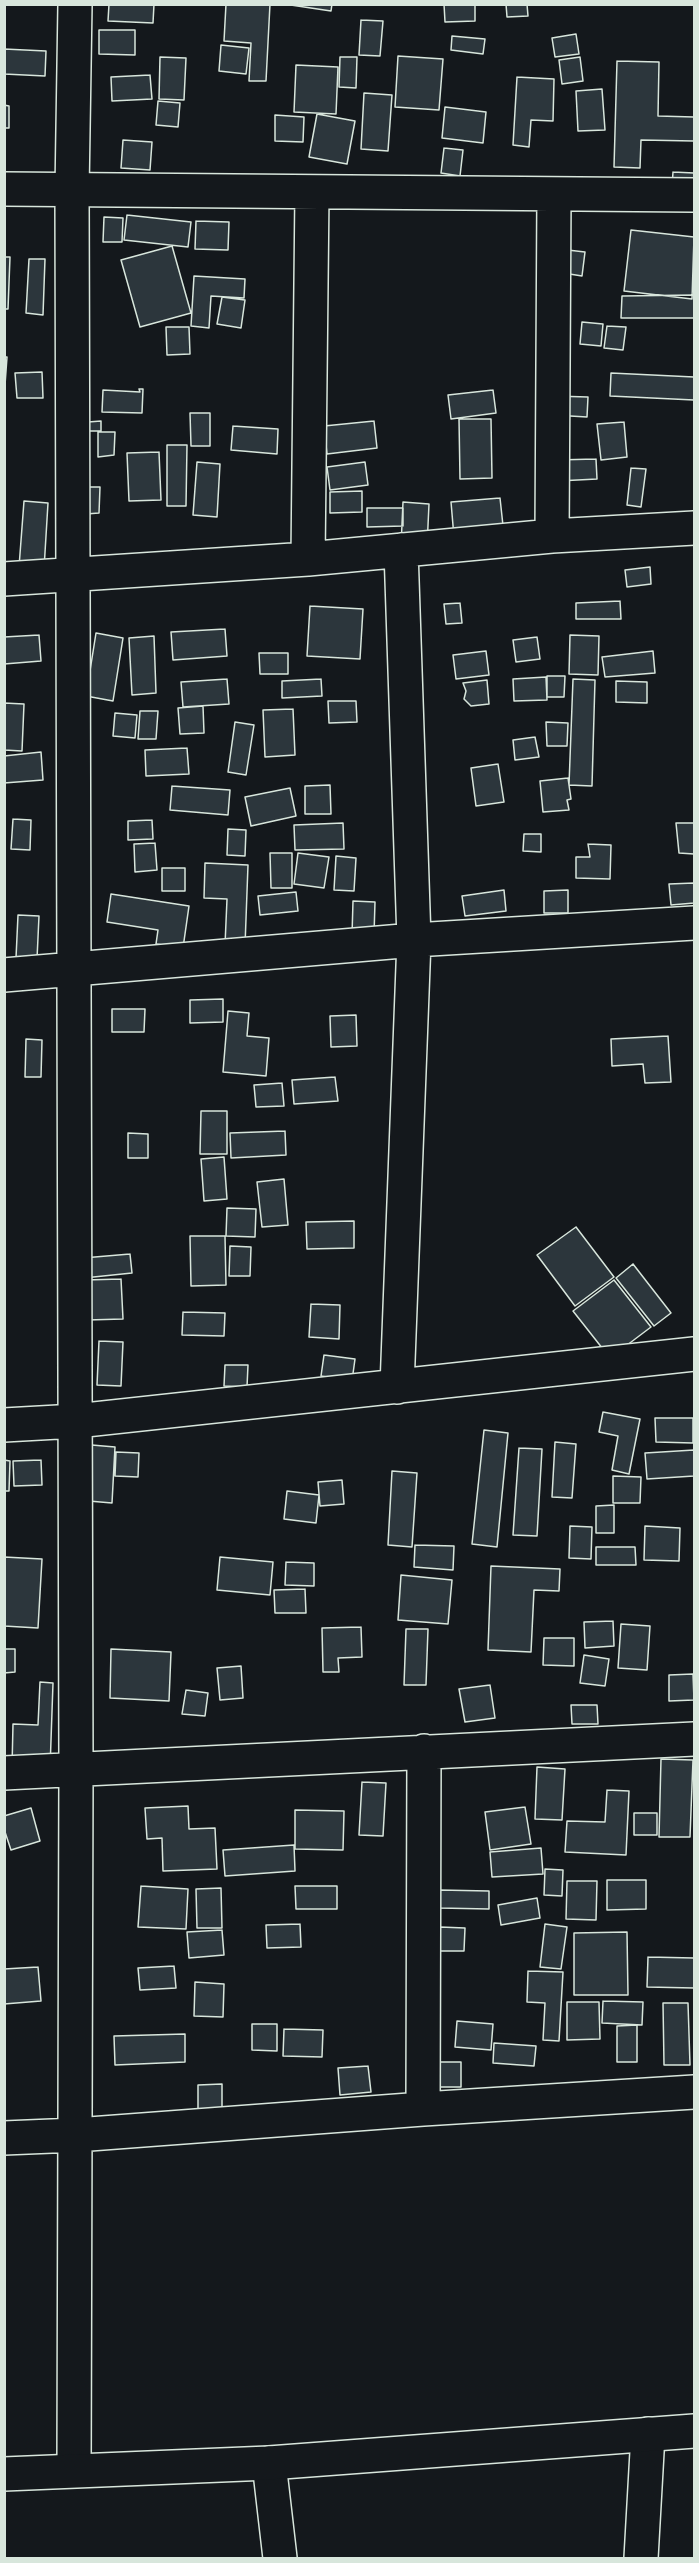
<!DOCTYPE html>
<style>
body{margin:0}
#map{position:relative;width:699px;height:2563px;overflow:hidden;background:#14181c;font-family:"Noto Sans",sans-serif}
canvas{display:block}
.frame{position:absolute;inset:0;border:6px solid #d8e6dc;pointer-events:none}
</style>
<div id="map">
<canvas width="699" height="2563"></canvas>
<div class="frame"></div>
</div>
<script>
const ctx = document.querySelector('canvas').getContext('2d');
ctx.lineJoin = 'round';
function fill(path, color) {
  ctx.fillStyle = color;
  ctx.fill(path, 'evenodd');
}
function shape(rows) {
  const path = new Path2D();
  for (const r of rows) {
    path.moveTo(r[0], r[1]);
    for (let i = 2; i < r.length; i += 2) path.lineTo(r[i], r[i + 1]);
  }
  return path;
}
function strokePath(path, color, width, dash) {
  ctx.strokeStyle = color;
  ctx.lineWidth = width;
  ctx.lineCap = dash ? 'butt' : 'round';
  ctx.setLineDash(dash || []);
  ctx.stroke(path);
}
const building = shape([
 [109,4,154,4,153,23,108,21,109,4],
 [226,4,270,4,266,81,249,81,251,43,224,41,226,4],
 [284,4,332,4,331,11,284,4],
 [444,4,475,4,475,21,445,22,444,4],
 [506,4,527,4,528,16,507,17,506,4],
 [361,20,383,21,380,56,359,55,361,20],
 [99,30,135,30,135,55,99,54,99,30],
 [576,34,579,54,555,57,552,38,576,34],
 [452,36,485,39,483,54,451,50,452,36],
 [221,45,249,48,246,74,219,71,221,45],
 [4,49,46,51,45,76,4,74,4,49],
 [398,56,443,59,439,110,395,107,398,56],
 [160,57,186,58,184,100,159,99,160,57],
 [340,57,357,57,356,88,339,87,340,57],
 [580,57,583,81,562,84,559,60,580,57],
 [617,61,659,62,658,116,694,117,694,141,641,140,640,168,614,167,617,61],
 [296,65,338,67,336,114,294,112,296,65],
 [150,75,152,99,112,101,111,77,150,75],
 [517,77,554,79,553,121,531,120,529,147,513,145,517,77],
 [602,89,605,130,578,131,576,91,602,89],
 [364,93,392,95,388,151,361,149,364,93],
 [158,101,180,103,178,127,156,125,158,101],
 [4,105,9,106,9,128,4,128,4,105],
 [445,107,486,112,483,143,442,138,445,107],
 [317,114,355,121,347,164,309,157,317,114],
 [275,115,304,117,303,142,275,141,275,115],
 [123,140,152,142,150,170,121,168,123,140],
 [444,148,463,150,460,176,441,173,444,148],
 [673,172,694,173,694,188,672,187,673,172],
 [127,215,191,222,188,247,124,240,127,215],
 [104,217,123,218,122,242,103,242,104,217],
 [196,221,229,222,228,250,195,249,196,221],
 [631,230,694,237,692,299,624,291,631,230],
 [172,246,191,313,140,327,121,260,172,246],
 [559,249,585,252,582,276,557,272,559,249],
 [4,257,10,257,8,309,4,309,4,257],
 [29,259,45,259,43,315,26,313,29,259],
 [194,276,245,279,244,298,211,296,209,328,191,326,194,276],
 [694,295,694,318,621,318,622,296,694,295],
 [222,297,245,300,241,328,217,324,222,297],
 [582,322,603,324,601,346,580,344,582,322],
 [607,326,626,327,623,350,604,348,607,326],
 [166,327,189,327,190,354,167,355,166,327],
 [4,357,7,357,4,399,4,357],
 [42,372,43,398,17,398,15,373,42,372],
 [611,373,694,377,694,400,610,396,611,373],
 [139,389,143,389,142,413,102,412,103,390,140,392,139,389],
 [493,390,496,413,451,419,448,395,493,390],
 [554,396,588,397,587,417,553,415,554,396],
 [190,413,210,413,210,446,191,446,190,413],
 [459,419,491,419,492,478,460,479,459,419],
 [101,421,101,431,89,431,88,422,101,421],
 [374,421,377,448,327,454,324,426,374,421],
 [624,422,627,457,601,460,597,424,624,422],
 [233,426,278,429,277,454,231,450,233,426],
 [98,432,115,432,114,455,98,457,98,432],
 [167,445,187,445,186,506,167,506,167,445],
 [159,452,161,500,129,501,127,453,159,452],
 [596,459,597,479,558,481,556,460,596,459],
 [197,462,220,464,217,517,193,515,197,462],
 [365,462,368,485,330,490,327,467,365,462],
 [631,468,646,469,641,507,627,505,631,468],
 [86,487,100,487,99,513,86,514,86,487],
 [362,491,362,512,330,513,330,492,362,491],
 [500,498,505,544,455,549,451,502,500,498],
 [24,501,48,503,44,569,19,567,24,501],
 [403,502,429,504,427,547,401,546,403,502],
 [367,508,403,508,403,526,367,527,367,508],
 [650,567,651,584,627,587,625,570,650,567],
 [620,601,621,619,576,619,576,603,620,601],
 [460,603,462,623,446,624,444,604,460,603],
 [310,606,363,609,360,659,307,656,310,606],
 [225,629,227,656,173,660,171,632,225,629],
 [96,633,123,638,113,701,86,696,96,633],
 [39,635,41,661,4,664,4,637,39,635],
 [570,635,599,636,598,675,569,674,570,635],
 [154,636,156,693,132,695,129,638,154,636],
 [537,637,540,659,516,662,513,640,537,637],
 [486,651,489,675,456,679,453,655,486,651],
 [653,651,655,673,605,677,602,657,653,651],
 [259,653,288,653,288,674,260,674,259,653],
 [547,676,565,676,564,697,547,697,547,676],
 [546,677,547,700,514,701,513,679,546,677],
 [227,679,229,704,183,707,181,682,227,679],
 [321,679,322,696,282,698,282,681,321,679],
 [573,679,595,680,592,786,569,785,573,679],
 [487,680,489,704,471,706,464,699,466,691,463,683,487,680],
 [616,681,647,682,647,703,616,702,616,681],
 [328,701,356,701,357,722,329,723,328,701],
 [4,703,24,704,22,751,4,750,4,703],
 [203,706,204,733,180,734,178,708,203,706],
 [293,709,295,755,265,757,263,710,293,709],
 [140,711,158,711,156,739,138,739,140,711],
 [115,713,137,715,135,738,113,736,115,713],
 [235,722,254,725,246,775,228,772,235,722],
 [546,722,568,723,567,746,547,746,546,722],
 [535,737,539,757,515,760,513,740,535,737],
 [187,748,189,774,146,776,145,750,187,748],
 [41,752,43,780,4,783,4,756,41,752],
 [498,764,504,802,476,806,471,768,498,764],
 [568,778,571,799,567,800,569,810,543,812,540,781,568,778],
 [330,785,331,814,305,814,305,786,330,785],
 [172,786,230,790,228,815,170,810,172,786],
 [290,788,296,816,251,826,245,797,290,788],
 [13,819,31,820,30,850,11,849,13,819],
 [152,820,153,839,128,840,128,821,152,820],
 [343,823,344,849,295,850,294,825,343,823],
 [676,823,694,823,694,854,679,853,676,823],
 [228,829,246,830,245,856,227,855,228,829],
 [524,834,541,834,541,852,523,851,524,834],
 [155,843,157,870,135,872,134,844,155,843],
 [588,844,611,845,610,879,576,878,576,857,590,857,588,844],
 [270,853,292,853,292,888,271,888,270,853],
 [298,853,329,857,324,888,294,884,298,853],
 [336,856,356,858,354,891,334,890,336,856],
 [205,863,248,865,245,946,225,945,227,899,204,898,205,863],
 [162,868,185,868,185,891,162,891,162,868],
 [694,883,694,903,671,905,669,884,694,883],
 [504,890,506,911,465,916,462,896,504,890],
 [568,890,568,913,544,913,544,891,568,890],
 [296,892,298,911,260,915,258,896,296,892],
 [111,894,189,906,183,948,156,944,158,930,107,922,111,894],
 [353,901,375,902,374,935,352,935,353,901],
 [18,915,39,916,37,959,16,958,18,915],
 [223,999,223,1022,190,1023,190,1000,223,999],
 [112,1009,145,1009,144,1032,112,1032,112,1009],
 [228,1011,249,1013,247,1036,269,1038,266,1076,223,1072,228,1011],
 [356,1015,357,1046,331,1047,330,1016,356,1015],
 [668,1036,671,1082,645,1083,643,1064,612,1066,611,1039,668,1036],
 [26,1039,42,1040,41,1077,25,1077,26,1039],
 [335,1077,338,1101,294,1104,292,1080,335,1077],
 [282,1083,284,1106,256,1107,254,1085,282,1083],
 [201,1111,227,1111,227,1154,200,1154,201,1111],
 [285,1131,286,1155,231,1158,230,1133,285,1131],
 [128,1133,148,1134,148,1158,128,1158,128,1133],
 [224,1157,227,1199,204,1201,201,1159,224,1157],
 [284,1179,288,1225,262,1227,257,1182,284,1179],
 [227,1208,256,1209,255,1237,226,1236,227,1208],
 [354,1221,354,1248,307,1249,306,1222,354,1221],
 [576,1227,614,1277,575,1306,537,1255,576,1227],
 [190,1236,225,1236,226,1285,191,1286,190,1236],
 [230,1246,251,1247,250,1276,229,1276,230,1246],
 [130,1254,132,1273,84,1278,83,1258,130,1254],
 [633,1264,671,1313,654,1326,616,1278,633,1264],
 [121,1279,123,1319,87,1320,85,1280,121,1279],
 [614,1280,651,1327,610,1358,573,1311,614,1280],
 [311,1304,340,1305,339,1339,309,1337,311,1304],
 [183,1312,225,1313,224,1336,182,1335,183,1312],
 [99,1341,123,1342,121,1386,97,1385,99,1341],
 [324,1355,355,1359,352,1381,321,1376,324,1355],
 [225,1365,248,1365,247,1387,224,1386,225,1365],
 [603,1412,640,1419,629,1474,612,1470,618,1436,599,1432,603,1412],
 [655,1418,693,1418,693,1443,656,1442,655,1418],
 [484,1430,508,1433,497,1547,472,1544,484,1430],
 [555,1442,576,1444,572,1498,552,1497,555,1442],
 [80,1444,115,1447,112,1503,77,1500,80,1444],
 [519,1448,542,1449,537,1536,513,1535,519,1448],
 [694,1450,694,1476,647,1479,645,1453,694,1450],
 [116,1452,139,1453,138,1477,115,1476,116,1452],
 [4,1460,10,1461,9,1491,4,1491,4,1460],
 [41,1460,42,1485,14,1486,13,1461,41,1460],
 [392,1471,417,1473,412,1547,388,1545,392,1471],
 [613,1476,641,1477,640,1503,613,1503,613,1476],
 [342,1480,344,1504,320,1506,318,1482,342,1480],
 [287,1491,319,1495,316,1523,284,1519,287,1491],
 [614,1505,614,1533,596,1533,596,1506,614,1505],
 [570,1526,592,1527,591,1559,569,1558,570,1526],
 [645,1526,680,1528,679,1561,644,1560,645,1526],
 [415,1545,454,1546,453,1570,414,1567,415,1545],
 [596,1547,635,1547,636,1565,596,1565,596,1547],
 [4,1557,42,1559,38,1628,4,1626,4,1557],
 [220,1557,273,1562,270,1595,217,1590,220,1557],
 [286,1562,314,1563,314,1586,285,1585,286,1562],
 [491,1566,560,1569,559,1591,534,1590,531,1652,488,1650,491,1566],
 [401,1575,452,1580,448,1624,398,1620,401,1575],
 [305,1589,306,1613,275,1613,274,1590,305,1589],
 [613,1621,614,1646,585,1648,584,1622,613,1621],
 [621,1624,650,1626,647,1670,618,1668,621,1624],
 [361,1627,362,1657,338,1658,339,1672,323,1672,322,1628,361,1627],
 [406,1629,428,1629,426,1685,404,1685,406,1629],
 [544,1638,574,1638,574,1666,543,1665,544,1638],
 [4,1649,15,1649,15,1672,4,1673,4,1649],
 [111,1649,171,1652,169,1701,110,1698,111,1649],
 [584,1655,609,1659,605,1686,580,1683,584,1655],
 [241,1666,243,1698,220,1700,217,1668,241,1666],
 [693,1674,694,1700,669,1701,669,1675,693,1674],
 [40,1682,53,1683,50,1769,12,1767,13,1724,38,1725,40,1682],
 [490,1685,495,1718,465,1722,459,1689,490,1685],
 [186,1690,208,1693,205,1716,182,1714,186,1690],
 [571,1705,597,1705,598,1724,572,1724,571,1705],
 [661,1759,693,1760,690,1837,659,1837,661,1759],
 [537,1767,565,1769,562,1820,535,1819,537,1767],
 [362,1782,386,1783,383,1836,359,1835,362,1782],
 [607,1790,629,1791,626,1855,565,1852,567,1821,605,1822,607,1790],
 [188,1806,189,1829,215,1828,217,1869,163,1871,162,1838,147,1839,145,1808,188,1806],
 [525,1807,531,1844,490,1850,485,1812,525,1807],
 [31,1808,40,1841,11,1850,4,1829,4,1816,31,1808],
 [295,1810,344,1811,343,1850,295,1849,295,1810],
 [634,1813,657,1813,657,1835,634,1835,634,1813],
 [294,1845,295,1871,225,1876,223,1850,294,1845],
 [541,1848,543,1874,492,1877,490,1852,541,1848],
 [545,1869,563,1870,562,1896,544,1895,545,1869],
 [607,1880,646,1880,646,1909,607,1910,607,1880],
 [567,1881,597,1881,596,1920,566,1919,567,1881],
 [141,1886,188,1889,186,1929,138,1927,141,1886],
 [295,1886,337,1886,337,1909,296,1909,295,1886],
 [221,1888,222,1928,197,1928,196,1889,221,1888],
 [439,1890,489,1891,489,1909,439,1908,439,1890],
 [537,1898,540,1918,501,1925,498,1905,537,1898],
 [300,1924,301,1947,267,1948,266,1925,300,1924],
 [545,1924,567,1927,561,1969,540,1967,545,1924],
 [440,1927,465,1928,464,1951,440,1951,440,1927],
 [222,1930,224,1955,189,1958,187,1932,222,1930],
 [627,1932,628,1995,574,1995,574,1933,627,1932],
 [648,1957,694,1958,694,1988,647,1987,648,1957],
 [174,1966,176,1988,140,1990,138,1968,174,1966],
 [38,1967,41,2001,4,2004,4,1969,38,1967],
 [528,1971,563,1972,559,2041,543,2040,545,2003,527,2002,528,1971],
 [195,1982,224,1984,223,2017,194,2016,195,1982],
 [603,2001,643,2002,642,2025,602,2023,603,2001],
 [567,2002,599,2002,600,2039,567,2040,567,2002],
 [663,2003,688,2003,690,2065,664,2065,663,2003],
 [457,2021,493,2024,491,2050,455,2047,457,2021],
 [252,2024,277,2024,277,2051,252,2050,252,2024],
 [637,2025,637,2062,617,2062,617,2026,637,2025],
 [284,2029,323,2030,322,2057,283,2056,284,2029],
 [185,2034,185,2062,115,2065,114,2036,185,2034],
 [494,2043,536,2046,534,2066,493,2063,494,2043],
 [440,2062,461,2062,461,2087,440,2087,440,2062],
 [368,2066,371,2092,340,2095,338,2068,368,2066],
 [222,2084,222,2110,198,2111,198,2085,222,2084]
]);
const street = shape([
 [4,189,694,195],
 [552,536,554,194],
 [308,559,312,192],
 [4,579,308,559,552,536,694,528],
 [4,975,414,940,694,923],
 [397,1387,414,940,401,550],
 [4,1425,76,1421,694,1354],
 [4,1773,694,1739],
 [423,2109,424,1751],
 [4,2138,76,2135,423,2109,694,2092],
 [269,2463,280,2558],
 [74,2470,76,1770,72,191,75,4],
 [641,2558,648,2434]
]);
const secondary = shape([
 [4,2474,269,2463,694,2431]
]);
fill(building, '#2c363c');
strokePath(building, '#d8e6dc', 1.5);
strokePath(street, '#d8e6dc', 36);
strokePath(secondary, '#d8e6dc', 36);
strokePath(street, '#14181c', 33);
strokePath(secondary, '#14181c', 33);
</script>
